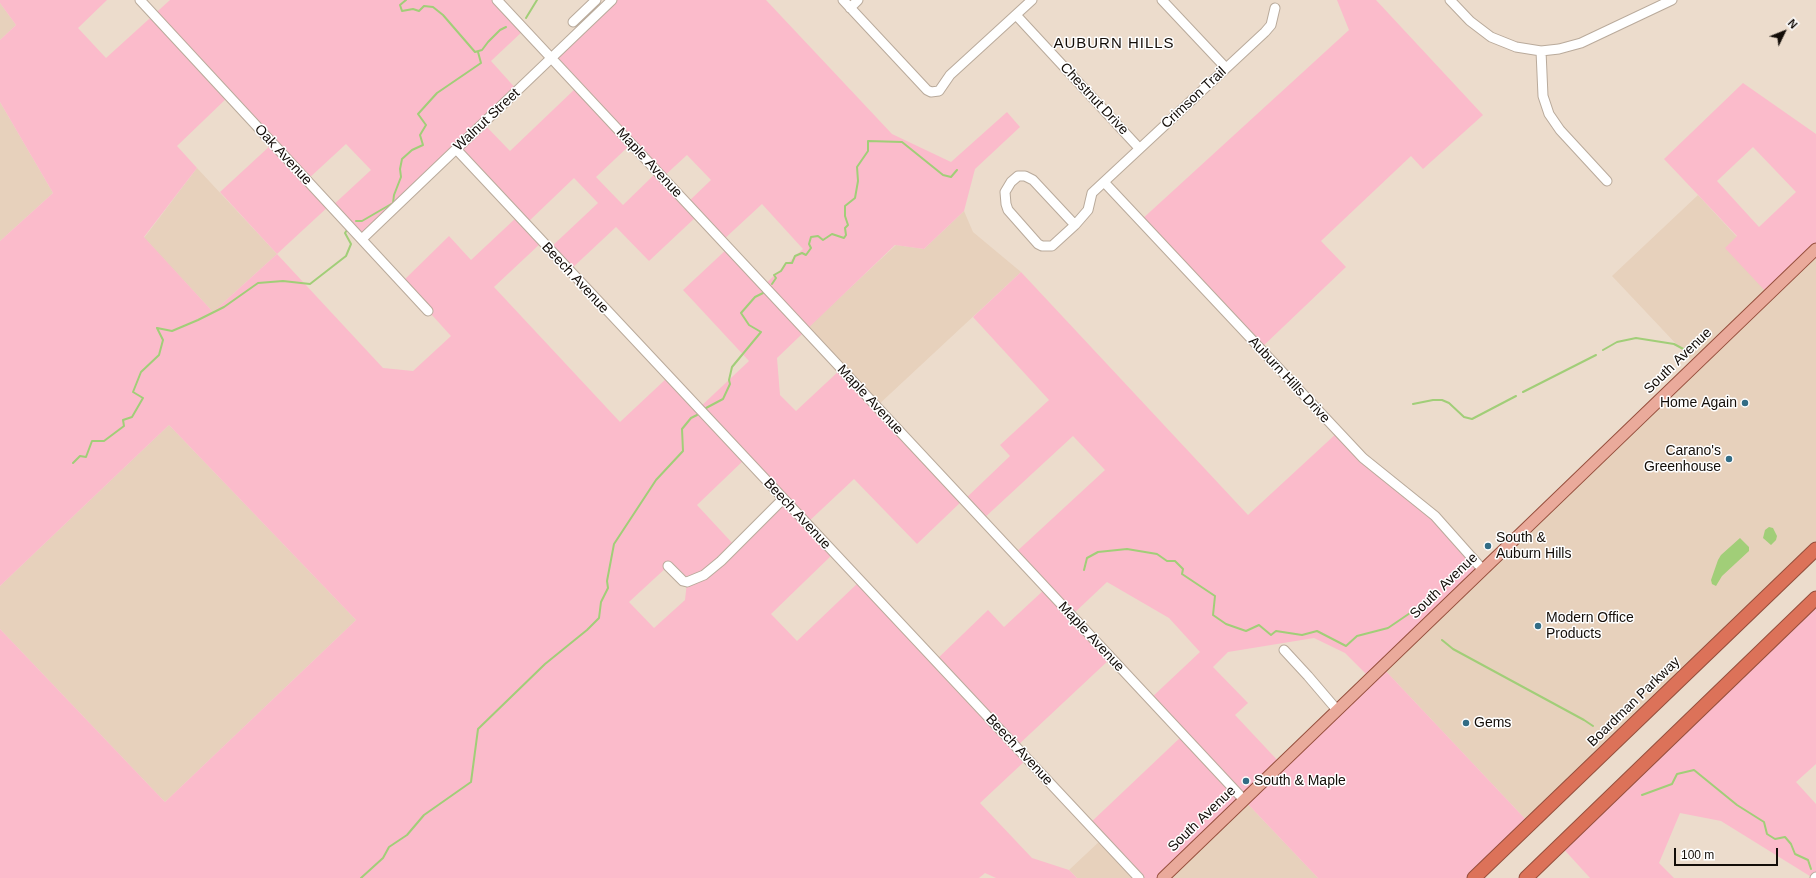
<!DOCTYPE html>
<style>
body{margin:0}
#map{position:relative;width:1816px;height:878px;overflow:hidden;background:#ecdccc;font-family:Helvetica,sans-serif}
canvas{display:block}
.north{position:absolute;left:1764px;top:12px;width:40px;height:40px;-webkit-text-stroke:3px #fff;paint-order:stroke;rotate:47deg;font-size:11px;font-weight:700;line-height:16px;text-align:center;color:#130d08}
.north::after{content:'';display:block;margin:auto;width:14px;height:18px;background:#130d08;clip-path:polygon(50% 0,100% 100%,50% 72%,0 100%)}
.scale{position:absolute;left:1674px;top:848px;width:104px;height:18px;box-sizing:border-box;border:2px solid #130d08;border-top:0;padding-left:5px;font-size:12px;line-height:14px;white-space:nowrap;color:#130d08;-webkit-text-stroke:3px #fff;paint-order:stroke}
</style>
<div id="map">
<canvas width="1816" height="878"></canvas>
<div class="north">N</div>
<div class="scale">100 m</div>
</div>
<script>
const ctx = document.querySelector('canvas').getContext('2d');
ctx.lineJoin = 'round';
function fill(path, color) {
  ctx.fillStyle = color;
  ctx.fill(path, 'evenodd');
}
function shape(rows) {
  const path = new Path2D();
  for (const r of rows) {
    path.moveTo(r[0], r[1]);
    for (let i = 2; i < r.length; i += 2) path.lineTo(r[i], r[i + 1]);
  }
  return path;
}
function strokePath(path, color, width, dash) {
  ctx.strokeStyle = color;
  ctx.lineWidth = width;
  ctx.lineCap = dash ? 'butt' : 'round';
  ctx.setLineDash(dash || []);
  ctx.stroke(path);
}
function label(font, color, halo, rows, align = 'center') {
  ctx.font = font + ' Helvetica,sans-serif';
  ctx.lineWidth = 3;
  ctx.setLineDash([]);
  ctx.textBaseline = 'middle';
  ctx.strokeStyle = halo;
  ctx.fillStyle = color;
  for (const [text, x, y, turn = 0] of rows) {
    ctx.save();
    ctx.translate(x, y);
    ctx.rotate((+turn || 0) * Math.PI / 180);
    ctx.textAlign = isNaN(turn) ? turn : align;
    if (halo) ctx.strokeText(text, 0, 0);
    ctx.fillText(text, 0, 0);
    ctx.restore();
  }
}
const built = shape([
 [0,3,16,25,0,40],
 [0,102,53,193,0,241],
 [197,168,277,254,213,312,144,238],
 [1698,195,1737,237,1726,248,1816,249,1816,549,1530,824,1382,667,1695,364,1612,276],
 [964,211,973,232,1021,272,876,407,805,330,896,245,924,249],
 [169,425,356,620,165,802,0,629,0,586],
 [1244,800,1318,878,1163,878],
 [1102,839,1139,878,1077,878,1069,870]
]);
const green = shape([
 [0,0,107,0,78,28,106,58,170,0,497,0,524,30,491,61,518,91,483,123,510,151,577,87,551,59,612,0,766,0,892,134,951,162,1007,112,1020,127,975,169,964,211,924,249,895,245,777,358,780,395,796,411,841,369,964,500,1010,456,1000,445,1049,400,973,317,1021,272,1248,515,1338,432,1435,516,1483,570,1382,667,1530,824,1474,878,1318,878,1244,800,1163,878,1139,878,1088,825,1183,735,1150,699,1200,652,1169,618,1107,582,1071,616,1111,658,1016,747,1027,759,980,803,1032,858,1069,870,1077,878,996,878,985,873,979,878,0,878,0,629,165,802,356,620,169,425,0,586,0,241,53,193,0,102,0,40,16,25,0,3],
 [229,96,272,144,220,192,277,254,213,312,144,237,197,168,177,146],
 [346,144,371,170,331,207,362,239,456,149,518,216,471,260,449,236,402,282,451,336,413,371,383,368,277,254,330,205,307,180],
 [631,144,657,172,623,205,596,177],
 [687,155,711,180,686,204,662,178],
 [574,178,598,203,549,249,569,271,616,227,649,261,697,216,722,241,762,204,803,249,763,286,728,248,683,290,749,361,698,409,668,377,620,422,494,287,542,242,526,224],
 [1073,436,1105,470,1014,554,1046,588,1004,627,988,610,935,661,860,581,797,641,771,614,834,553,806,524,854,479,917,544,963,500,982,520],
 [745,459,783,499,735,546,697,505],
 [668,566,687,582,685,600,654,628,629,602],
 [1314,638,1345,653,1370,678,1281,764,1235,715,1248,703,1213,667,1228,652],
 [1337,0,1376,0,1483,115,1423,169,1411,156,1321,241,1346,267,1260,349,1140,221,1349,30],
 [1743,83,1816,134,1816,249,1768,294,1725,248,1737,236,1664,159],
 [1753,147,1796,192,1759,227,1717,181],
 [1816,598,1816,764,1796,782,1816,804,1816,878,1813,878,1721,821,1680,813,1659,863,1674,878,1590,878,1560,845]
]);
const water = shape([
 [1769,527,1773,528,1777,536,1776,540,1771,545,1763,538,1765,530],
 [1740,538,1749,547,1749,551,1722,576,1716,586,1712,584,1711,580,1718,560,1721,555]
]);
const stream = shape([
 [406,0,400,5,402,11,413,9,419,11,424,6,433,7,443,15,475,52,482,50,488,42,500,30,506,27],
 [526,18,537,0],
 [356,221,362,221,393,203,394,195,401,177,400,169,402,159,412,150,423,145,420,135,426,125,418,114,437,93,481,63,478,52],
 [772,284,776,278,774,275,781,271,786,263,792,263,795,256,802,253,806,255,811,248,809,244,811,237,818,236,823,240,832,234,844,238,846,235,845,228,848,225,845,216,845,206,855,198,858,181,857,167,868,151,868,141,902,142,943,175,951,177,957,170],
 [1603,350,1617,342,1636,338,1674,344,1687,351],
 [1523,392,1596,355],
 [1413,404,1433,400,1442,400,1449,403,1464,417,1472,419,1516,396],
 [706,408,723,399,730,384,729,380,732,367,761,332,749,325,741,313,755,297,763,293],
 [73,463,80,456,86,457,92,441,104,441,124,426,123,420,132,417,143,398,133,392,141,372,159,355,163,340,157,328,172,331,198,320,224,307,258,283,283,281,310,284,346,256,351,244,345,233,347,230],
 [1084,570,1087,558,1098,552,1127,549,1157,554,1167,561,1175,561,1183,569,1182,574,1215,596,1213,615,1226,624,1246,631,1259,625,1271,635,1276,631,1302,635,1317,631,1346,646,1357,636,1388,628,1413,611],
 [1442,640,1453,649,1584,720,1593,726],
 [1642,795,1672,784,1677,774,1694,770,1737,805,1764,822,1767,834,1775,839,1785,837,1791,844,1795,854,1808,860,1811,869],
 [361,878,383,858,389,847,407,835,424,815,471,782,478,729,545,664,587,630,599,618,601,602,608,588,607,581,614,544,656,480,683,451,682,429,691,418,697,415]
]);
const minor = shape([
 [140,0,428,311],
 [497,0,1244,800],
 [843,0,927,90,931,92,939,91,950,75,1032,0],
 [1162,0,1226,68],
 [1450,0,1470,21,1491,37,1516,47,1541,51,1559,49,1581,43,1672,0],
 [850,8,858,0],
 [1016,15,1139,148],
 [573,22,596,0],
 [1541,51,1543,96,1549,114,1560,130,1607,181],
 [456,149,1139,878],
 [1018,176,1025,176,1033,180,1075,225,1052,246,1042,246,1038,244,1008,210,1006,204,1005,192,1011,182,1018,176],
 [1104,182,1363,458,1435,516,1483,570],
 [1075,225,1088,210,1092,193,1265,32,1271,25,1275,8],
 [362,239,612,0],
 [668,566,683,581,687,582,704,575,721,561,783,499],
 [1284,650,1308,676,1337,710],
 [1815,878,1816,877]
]);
const major = shape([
 [1163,878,1816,249]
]);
const highway = shape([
 [1474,878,1816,549],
 [1526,878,1816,598]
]);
const markers = [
 [1745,403,4,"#326c85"],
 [1729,459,4,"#326c85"],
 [1488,546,4,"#326c85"],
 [1538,626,4,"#326c85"],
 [1466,723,4,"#326c85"],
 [1246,781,4,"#326c85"]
];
const streetNames = [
 ["Crimson Trail",1194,98,-43],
 ["Chestnut Drive",1094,99,47],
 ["Walnut Street",487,120,-43],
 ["Oak Avenue",283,155,47],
 ["Maple Avenue",649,163,47],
 ["Beech Avenue",575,278,47],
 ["South Avenue",1678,361,-44],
 ["Auburn Hills Drive",1289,380,47],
 ["Maple Avenue",870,400,47],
 ["Beech Avenue",797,514,47],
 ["South Avenue",1444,586,-44],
 ["Maple Avenue",1091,637,47],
 ["Boardman Parkway",1634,702,-44],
 ["Beech Avenue",1019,750,47],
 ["South Avenue",1202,819,-44]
];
const poiNames = [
 ["Home Again",1737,403,"right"],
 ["Carano's",1721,451,"right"],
 ["Greenhouse",1721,467,"right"],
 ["South &",1496,538],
 ["Auburn Hills",1496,554],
 ["Modern Office",1546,618],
 ["Products",1546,634],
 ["Gems",1474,723],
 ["South & Maple",1254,781]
];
const neighbourhoodNames = [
 ["AUBURN HILLS",1114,44]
];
fill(built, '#e7d1bc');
fill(green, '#fbbbcb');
fill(water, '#a1ce78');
strokePath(stream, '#a1ce78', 2);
strokePath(minor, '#b9aa9b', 11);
strokePath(major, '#964f3d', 13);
strokePath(highway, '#964f3d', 15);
strokePath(minor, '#fff', 9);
strokePath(major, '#eaaa9b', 11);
strokePath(highway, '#dc7259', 13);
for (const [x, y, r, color] of markers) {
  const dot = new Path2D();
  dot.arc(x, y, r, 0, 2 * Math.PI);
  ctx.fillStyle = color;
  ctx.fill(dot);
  strokePath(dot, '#fff', 1.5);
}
label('14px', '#130d08', '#fff', streetNames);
label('14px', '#130d08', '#fff', poiNames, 'left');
ctx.letterSpacing = '1px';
label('15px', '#130d08', '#fff', neighbourhoodNames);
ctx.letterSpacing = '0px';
</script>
